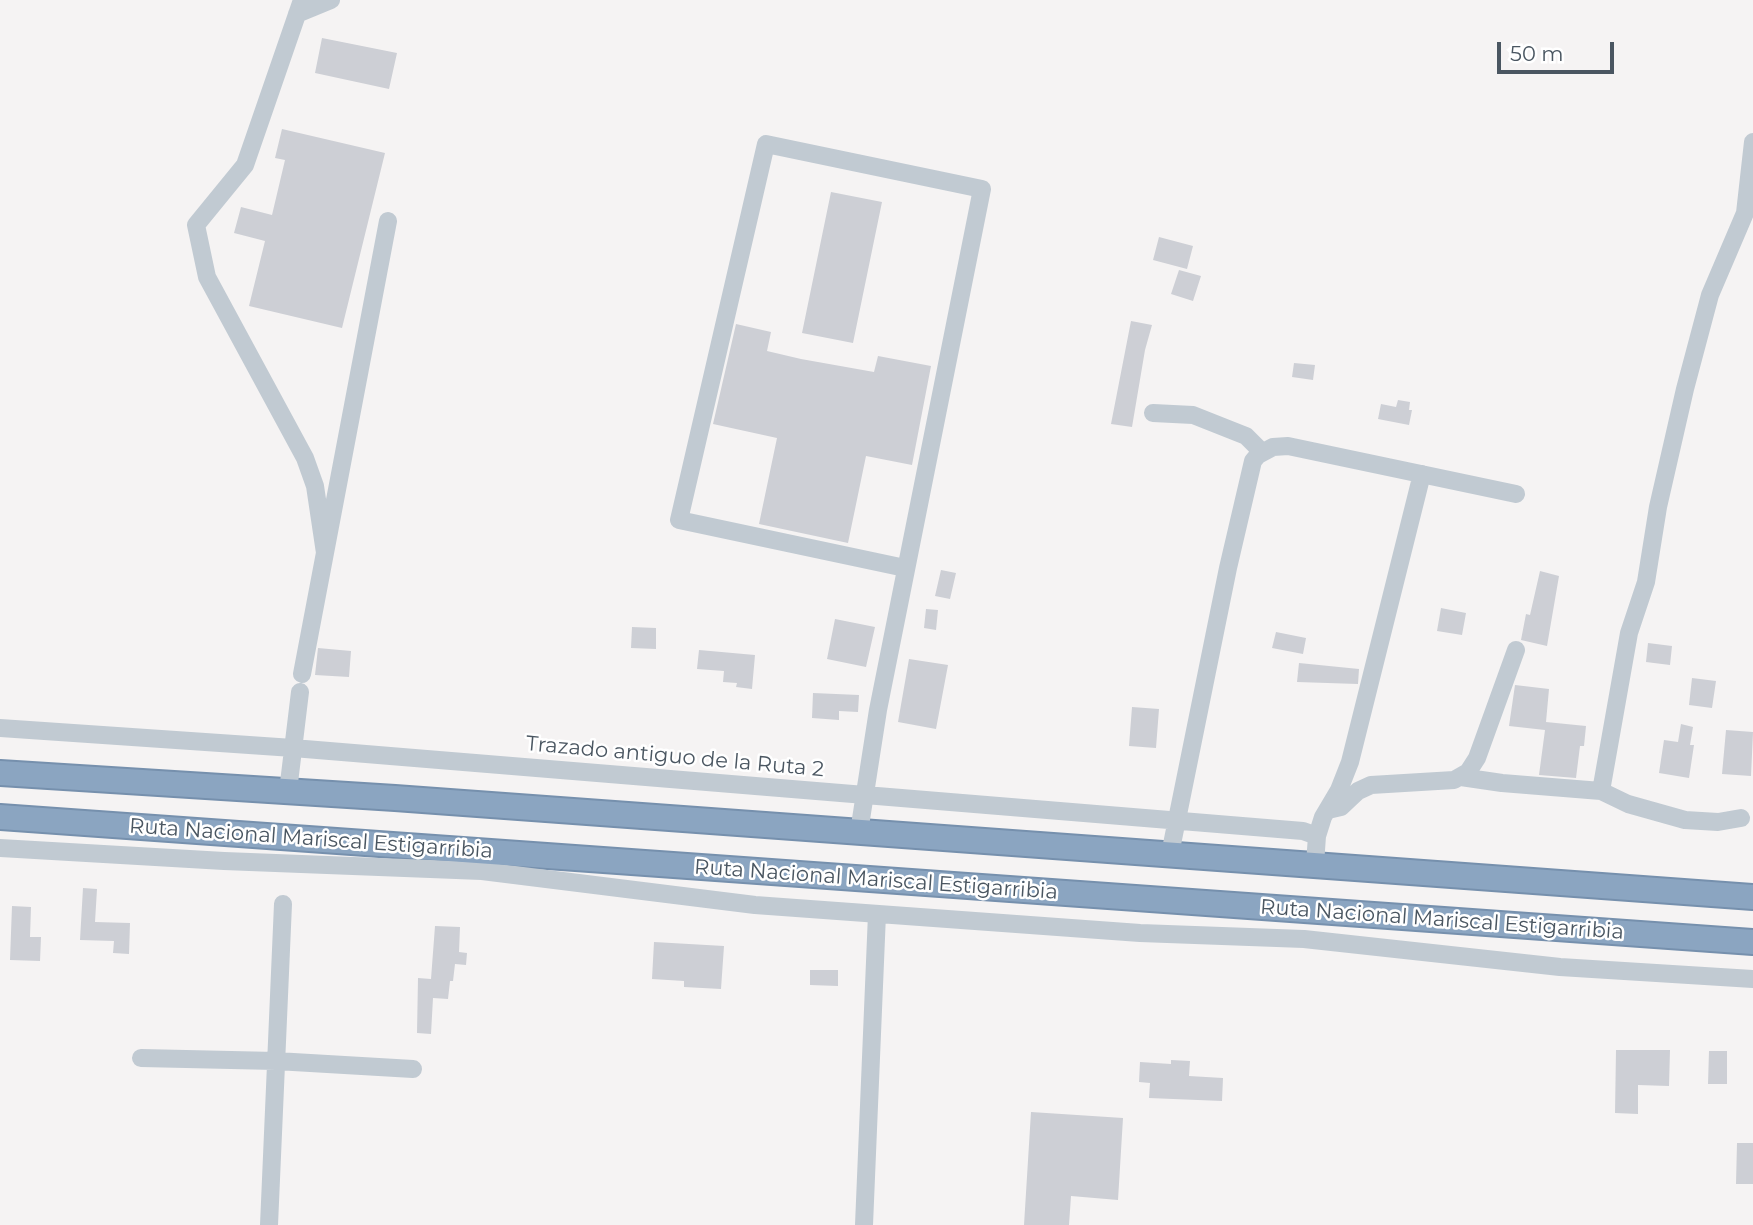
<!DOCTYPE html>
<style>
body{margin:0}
#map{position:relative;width:1753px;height:1225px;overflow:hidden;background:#f5f3f3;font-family:Montserrat,sans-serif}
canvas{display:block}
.scale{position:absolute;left:1497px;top:42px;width:117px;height:32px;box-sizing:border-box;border:4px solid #4a5661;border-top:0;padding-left:9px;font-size:21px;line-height:24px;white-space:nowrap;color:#4a5661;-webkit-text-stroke:5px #fff;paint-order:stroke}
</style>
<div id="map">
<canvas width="1753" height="1225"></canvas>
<div class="scale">50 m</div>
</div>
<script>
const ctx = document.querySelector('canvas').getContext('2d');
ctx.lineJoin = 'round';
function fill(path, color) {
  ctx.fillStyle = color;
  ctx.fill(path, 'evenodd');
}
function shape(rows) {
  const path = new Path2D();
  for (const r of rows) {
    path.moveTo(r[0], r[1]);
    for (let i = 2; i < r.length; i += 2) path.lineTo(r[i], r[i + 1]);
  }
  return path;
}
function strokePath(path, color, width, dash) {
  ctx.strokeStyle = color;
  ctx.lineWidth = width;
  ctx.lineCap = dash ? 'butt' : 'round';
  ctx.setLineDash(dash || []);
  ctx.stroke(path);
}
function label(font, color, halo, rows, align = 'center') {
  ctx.font = font + ' Montserrat,sans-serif';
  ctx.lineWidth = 5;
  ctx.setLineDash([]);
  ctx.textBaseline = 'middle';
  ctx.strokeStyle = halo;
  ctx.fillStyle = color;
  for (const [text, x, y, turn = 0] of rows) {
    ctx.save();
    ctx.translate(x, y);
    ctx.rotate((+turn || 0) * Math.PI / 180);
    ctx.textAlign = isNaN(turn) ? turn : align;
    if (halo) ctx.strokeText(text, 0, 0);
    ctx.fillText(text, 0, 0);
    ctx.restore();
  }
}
const building = shape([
 [322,38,397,53,389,89,315,73],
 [282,129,385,153,342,328,249,306,265,241,234,233,241,207,272,215,285,160,275,158],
 [831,192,882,202,853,343,802,333],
 [1159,237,1193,246,1187,269,1153,260],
 [1179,270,1201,276,1193,301,1171,294],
 [1131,321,1152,325,1145,350,1132,427,1111,424],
 [736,324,771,332,767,351,801,359,874,372,878,356,931,366,912,465,866,456,848,543,759,524,777,438,713,424],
 [1294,363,1315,365,1313,380,1292,377],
 [1398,400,1410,402,1409,410,1412,410,1409,425,1378,419,1381,404,1396,407],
 [941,570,956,573,950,599,935,596],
 [1540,571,1559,576,1547,646,1521,640,1526,614,1530,615],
 [1441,608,1466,613,1462,635,1437,631],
 [926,609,938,610,936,630,924,628],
 [835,619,875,627,866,667,827,659],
 [632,627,656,628,656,649,631,648],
 [1276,632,1306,638,1303,654,1272,648],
 [1648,643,1672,646,1670,665,1646,662],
 [318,648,351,651,349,677,315,675],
 [699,650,755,655,752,689,736,687,737,683,723,682,724,671,697,669],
 [909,659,948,665,936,729,898,722],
 [1299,663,1359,669,1358,684,1297,682],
 [1692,678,1716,681,1712,708,1689,705],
 [1515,685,1549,689,1546,722,1586,726,1584,746,1580,746,1576,778,1539,775,1545,730,1509,726],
 [813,693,859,695,858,712,839,711,839,720,812,718],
 [1132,707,1159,709,1156,748,1129,746],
 [1681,724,1693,727,1690,745,1694,745,1689,778,1659,773,1664,740,1678,742],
 [1726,730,1753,732,1751,776,1722,774],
 [83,888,97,889,95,922,130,923,129,954,113,953,114,941,80,940],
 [12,906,31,907,30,937,41,937,40,961,10,960],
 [435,926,460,927,459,952,467,953,466,965,455,964,453,981,450,981,448,999,433,998,431,1034,417,1033,418,978,431,979],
 [654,942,724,946,721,989,684,987,684,981,652,979],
 [810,970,838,970,838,986,810,985],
 [1616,1050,1670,1050,1669,1086,1638,1085,1638,1114,1615,1113],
 [1709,1051,1727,1051,1727,1084,1708,1084],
 [1171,1060,1190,1061,1189,1076,1223,1078,1222,1101,1149,1098,1150,1083,1139,1082,1140,1062,1171,1064],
 [1031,1112,1123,1118,1118,1200,1071,1196,1069,1225,1024,1225],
 [1737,1143,1753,1143,1753,1184,1736,1184]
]);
const minor = shape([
 [302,0,245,165,196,225,207,277,305,458,315,486,325,553],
 [297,14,331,0],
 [1153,413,1193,415,1246,436,1262,452],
 [302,674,388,221],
 [0,728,293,748,1303,831,1317,836,1315,864],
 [1461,777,1502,783,1601,791,1628,804,1685,820,1718,822,1741,818],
 [288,791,300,692],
 [1601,791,1629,633,1646,582,1658,507,1685,389,1710,295,1745,213,1753,142],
 [1328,810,1341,807,1358,791,1371,785,1454,780,1468,772,1477,758,1516,650],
 [859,832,878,710,982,189,766,144,679,520,905,568],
 [1317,836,1323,817,1339,790,1350,762,1422,474],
 [0,848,224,861,482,871,755,905,1140,933,1304,939,1560,967,1753,979],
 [1170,854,1228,568,1253,461,1258,455,1273,447,1288,446,1516,494],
 [141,1058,276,1061,413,1069],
 [269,1225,283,904],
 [864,1225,877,914]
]);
const highway = shape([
 [0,773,395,798,1753,897],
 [0,817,1753,942]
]);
const streetNames = [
 ["Trazado antiguo de la Ruta 2",675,757,5],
 ["Ruta Nacional Mariscal Estigarribia",311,839,4],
 ["Ruta Nacional Mariscal Estigarribia",876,880,4],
 ["Ruta Nacional Mariscal Estigarribia",1442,920,4]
];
fill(building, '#cdcfd5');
strokePath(highway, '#7690ad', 28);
strokePath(minor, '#c1cad2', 18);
strokePath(highway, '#8ba5c1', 24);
label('21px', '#4a5661', '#fff', streetNames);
</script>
